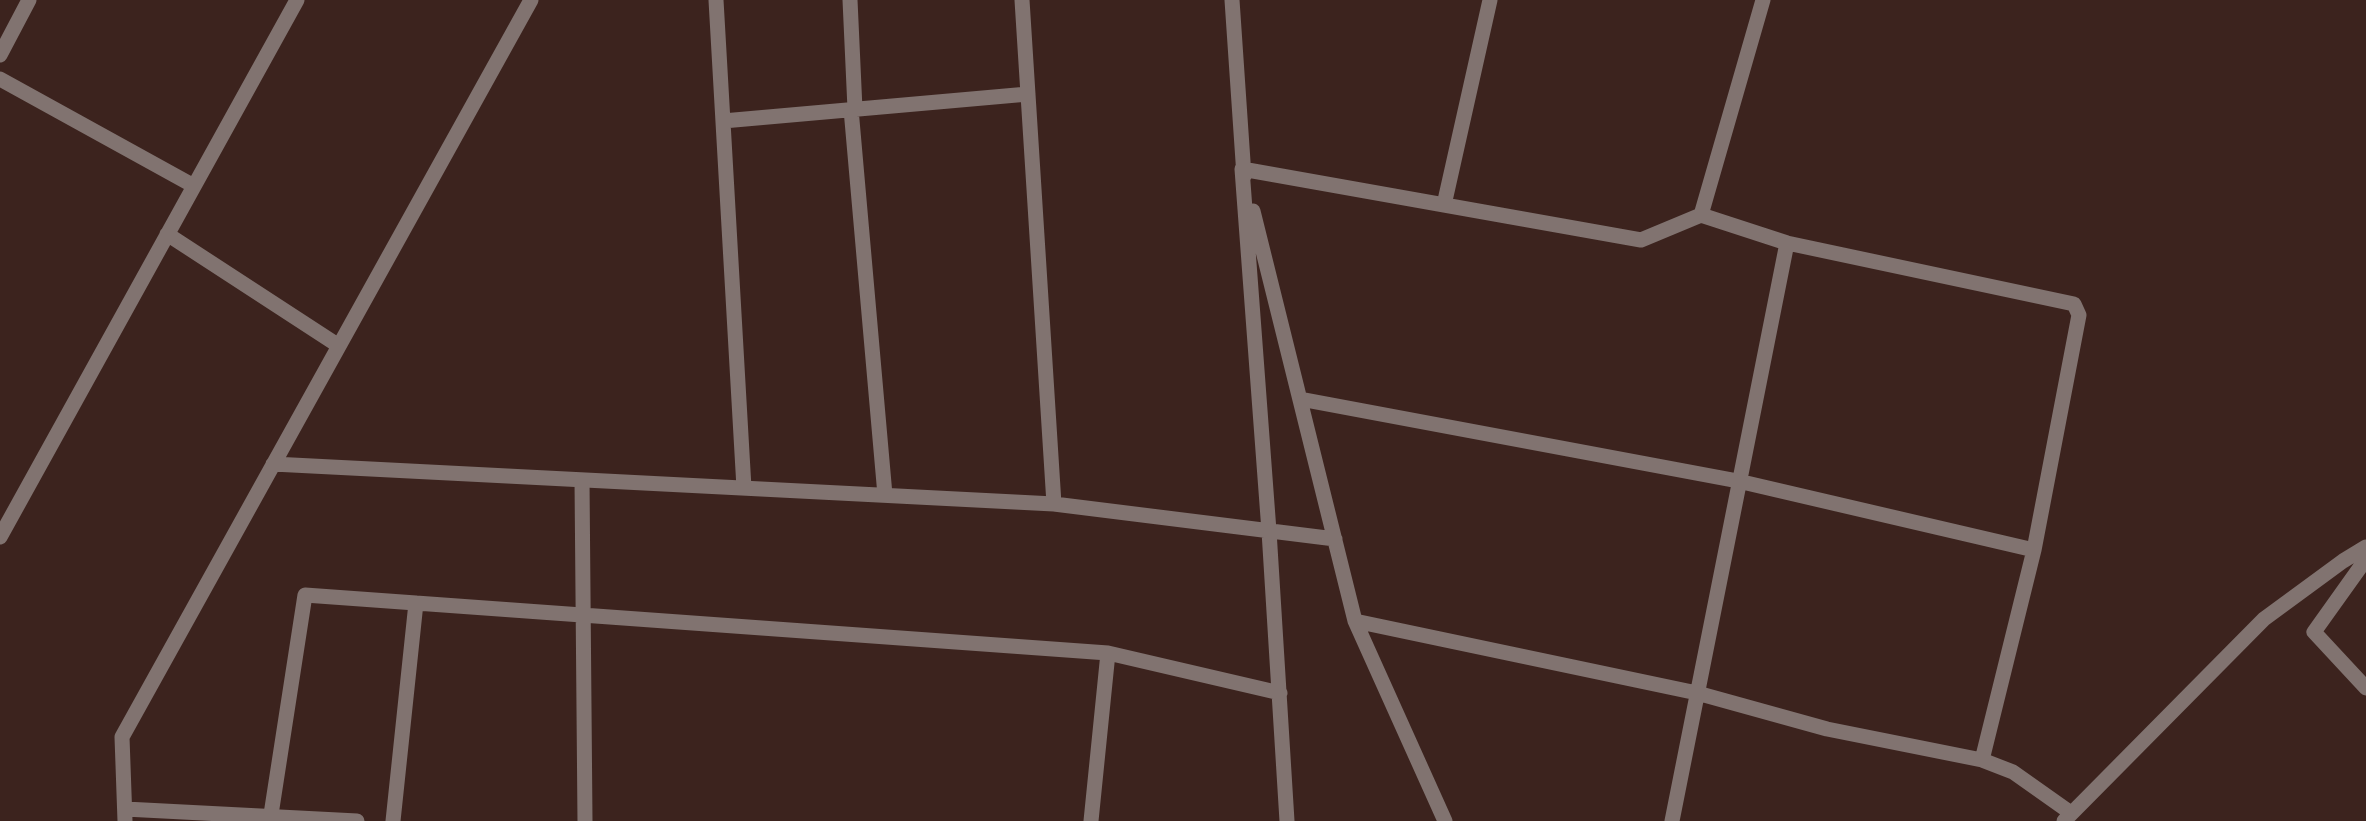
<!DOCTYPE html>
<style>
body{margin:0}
canvas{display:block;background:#3c231e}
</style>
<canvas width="2366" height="821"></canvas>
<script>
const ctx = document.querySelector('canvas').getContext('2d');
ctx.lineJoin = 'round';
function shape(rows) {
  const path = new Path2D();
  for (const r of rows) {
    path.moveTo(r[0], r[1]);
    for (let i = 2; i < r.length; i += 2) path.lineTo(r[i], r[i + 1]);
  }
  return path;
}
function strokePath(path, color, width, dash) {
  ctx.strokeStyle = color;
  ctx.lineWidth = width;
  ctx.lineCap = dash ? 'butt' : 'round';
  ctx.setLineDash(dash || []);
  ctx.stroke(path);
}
const minor = shape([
 [716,0,744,488],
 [850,0,855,109],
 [1022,0,1054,504],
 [1232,0,1244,176],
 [0,55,29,0],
 [0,79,194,186],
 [851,109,885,495],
 [723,121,1028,94],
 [1444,205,1490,0],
 [1253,211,1355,621,1445,821],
 [1701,215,1763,0],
 [167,234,339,346],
 [1300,399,1738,481,2034,550],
 [273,464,1054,504,1335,539],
 [582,480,585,821],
 [0,537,297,0],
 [2366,559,2314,632,2366,688],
 [1355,621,1697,693,1827,729,1982,760,2013,772,2071,813],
 [125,809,357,821],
 [125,821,122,737,531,0],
 [270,821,305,595,1108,653,1280,693],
 [393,821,416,603],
 [1091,821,1108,653],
 [1287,821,1269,531,1242,169,1641,240,1701,215,1787,243,2074,304,2079,315,2034,550,1982,760],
 [1672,821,1787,243],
 [2064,821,2264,619,2343,561,2366,547]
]);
strokePath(minor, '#817370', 15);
</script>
